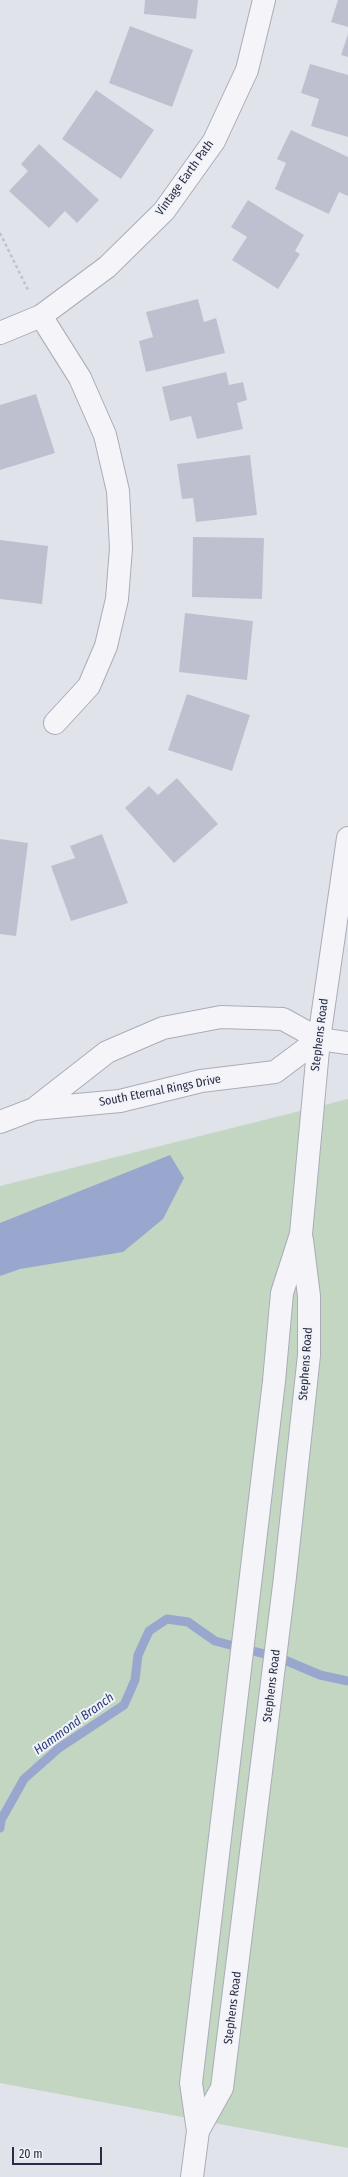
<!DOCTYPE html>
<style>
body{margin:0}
#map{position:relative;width:348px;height:2177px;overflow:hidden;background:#e1e3eb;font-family:"Fira Sans Condensed",sans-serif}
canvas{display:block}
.scale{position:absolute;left:12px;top:2147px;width:90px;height:18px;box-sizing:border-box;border:2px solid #282c45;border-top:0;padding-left:5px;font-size:12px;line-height:14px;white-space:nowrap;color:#282c45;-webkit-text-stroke:3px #f1f3f8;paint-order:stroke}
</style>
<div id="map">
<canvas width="348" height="2177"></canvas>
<div class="scale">20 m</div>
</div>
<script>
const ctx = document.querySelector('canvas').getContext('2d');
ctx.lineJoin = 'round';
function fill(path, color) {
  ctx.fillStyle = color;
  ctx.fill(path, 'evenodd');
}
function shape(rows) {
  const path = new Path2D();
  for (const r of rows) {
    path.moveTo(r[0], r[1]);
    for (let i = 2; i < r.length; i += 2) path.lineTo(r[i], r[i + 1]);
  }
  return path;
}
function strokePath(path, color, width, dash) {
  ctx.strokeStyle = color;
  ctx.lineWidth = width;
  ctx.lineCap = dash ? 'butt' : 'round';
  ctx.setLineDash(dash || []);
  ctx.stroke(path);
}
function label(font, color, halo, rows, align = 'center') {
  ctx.font = font + ' "Fira Sans Condensed",sans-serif';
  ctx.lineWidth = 4;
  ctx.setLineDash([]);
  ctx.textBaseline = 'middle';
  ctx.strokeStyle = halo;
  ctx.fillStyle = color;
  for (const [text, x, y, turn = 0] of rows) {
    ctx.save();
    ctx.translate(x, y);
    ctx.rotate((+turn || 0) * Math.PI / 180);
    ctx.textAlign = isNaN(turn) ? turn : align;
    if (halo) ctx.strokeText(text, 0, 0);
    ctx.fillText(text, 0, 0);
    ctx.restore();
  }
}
const green = shape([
 [348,1099,348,2148,0,2083,0,1186]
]);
const water = shape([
 [170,1155,184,1178,163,1219,123,1252,20,1269,0,1276,0,1223]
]);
const stream = shape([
 [0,1828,1,1820,24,1779,59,1748,124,1705,135,1680,138,1655,149,1631,167,1619,188,1622,215,1641,280,1658,320,1675,348,1681]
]);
const building = shape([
 [145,0,198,0,196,19,144,14],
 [338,0,348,0,348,27,331,22],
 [130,26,193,50,172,107,109,83],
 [348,34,348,57,341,55],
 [310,64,348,75,348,137,311,126,319,99,301,93],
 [96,90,154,130,121,179,62,139],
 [291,130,348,157,348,196,339,192,329,214,275,189,286,163,277,159],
 [39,144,99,200,77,223,65,211,49,228,9,191,28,171,21,164],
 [248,200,304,235,295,251,300,254,278,289,232,260,247,237,231,227],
 [198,299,204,322,216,318,225,353,146,372,139,341,153,337,146,312],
 [226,372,229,385,243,382,247,400,237,403,243,429,197,439,191,416,170,421,162,387],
 [36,394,55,453,0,470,0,405],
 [250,455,257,515,196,522,193,498,182,499,177,464],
 [193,537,264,538,262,599,192,597],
 [0,540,48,546,42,604,0,599],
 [185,613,253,621,247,680,179,672],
 [187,694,250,715,232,771,168,750],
 [177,778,218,824,174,863,125,808,149,786,158,795],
 [102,834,128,903,71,921,51,866,75,858,70,846],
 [0,839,28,843,16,936,0,934]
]);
const path = shape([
 [0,233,29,292]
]);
const minor = shape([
 [41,316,80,378,105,435,118,491,121,548,117,599,106,646,89,686,55,723],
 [0,333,41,316,107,267,164,211,214,141,247,70,264,0],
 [34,1109,120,1101,201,1081,275,1072,319,1039],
 [0,1122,34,1109,107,1052,163,1028,221,1017,283,1019,319,1039,348,1043]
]);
const tertiary = shape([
 [198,2131,222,2088,285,1577,309,1355,309,1296,302,1240],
 [192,2177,198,2131,191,2083,274,1381,282,1293,301,1234,319,1039,348,838]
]);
const streetNames = [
 ["Vintage Earth Path",185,178,-54],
 ["Stephens Road",320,1035,-83],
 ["South Eternal Rings Drive",160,1091,-11],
 ["Stephens Road",306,1364,-86],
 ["Stephens Road",272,1686,-83],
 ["Stephens Road",233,2008,-83]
];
const waterNames = [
 ["Hammond Branch",74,1724,-36]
];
fill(green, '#c2d6c2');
fill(water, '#99a7ce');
strokePath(stream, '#99a7ce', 9);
fill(building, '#bec0cf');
strokePath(minor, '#aaacb9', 24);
strokePath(tertiary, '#aaacb9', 24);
strokePath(path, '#c0c1ca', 2.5, [3, 3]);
strokePath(minor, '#f5f5f9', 22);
strokePath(tertiary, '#f5f5f9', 22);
label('12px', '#282c45', '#f1f3f8', streetNames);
label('italic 13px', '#2e3f7d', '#f1f3f8', waterNames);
</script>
